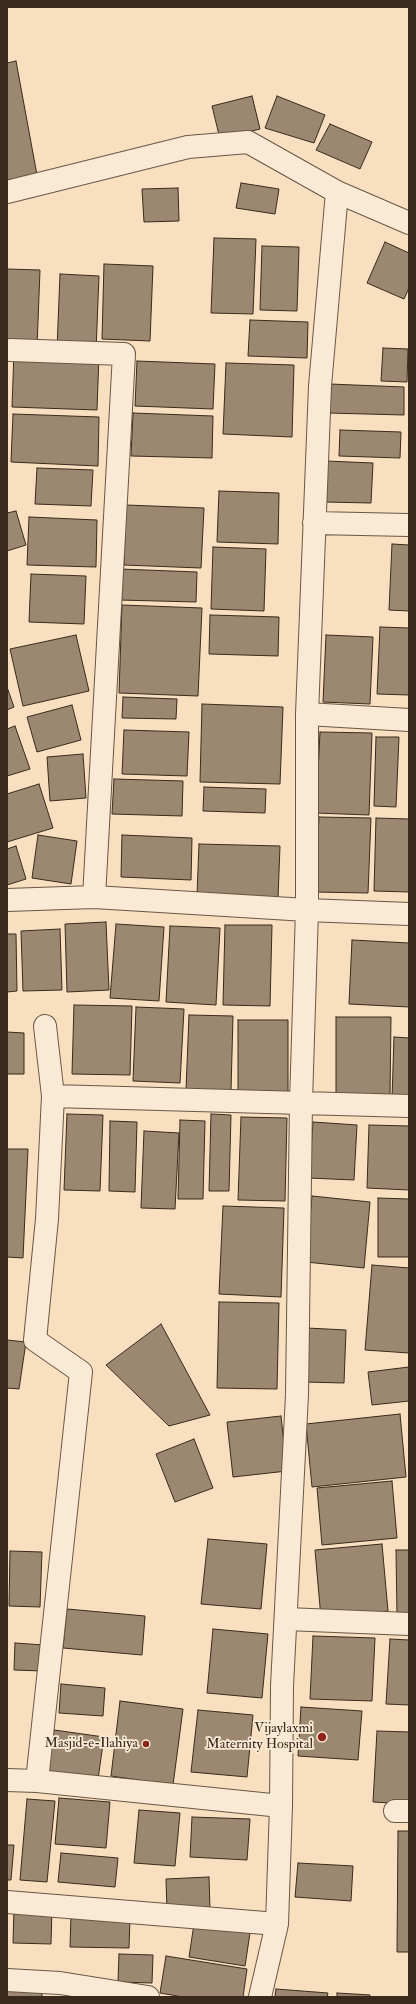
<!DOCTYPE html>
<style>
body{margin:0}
#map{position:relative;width:416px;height:2004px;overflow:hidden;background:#f7dfbf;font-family:"IM FELL Double Pica",serif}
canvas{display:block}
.frame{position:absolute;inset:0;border:8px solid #3a2a1d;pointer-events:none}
</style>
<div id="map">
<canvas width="416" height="2004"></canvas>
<div class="frame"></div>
</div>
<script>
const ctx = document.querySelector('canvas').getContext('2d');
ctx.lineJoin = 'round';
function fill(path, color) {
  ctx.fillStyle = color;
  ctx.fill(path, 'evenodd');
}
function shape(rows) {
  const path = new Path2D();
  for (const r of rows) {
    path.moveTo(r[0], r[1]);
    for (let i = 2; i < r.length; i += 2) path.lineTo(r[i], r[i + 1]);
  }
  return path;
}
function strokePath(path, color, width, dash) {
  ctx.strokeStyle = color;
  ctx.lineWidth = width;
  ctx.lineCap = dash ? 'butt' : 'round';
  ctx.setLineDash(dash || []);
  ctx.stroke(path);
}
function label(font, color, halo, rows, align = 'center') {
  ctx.font = font + ' "IM FELL Double Pica",serif';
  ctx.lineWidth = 3.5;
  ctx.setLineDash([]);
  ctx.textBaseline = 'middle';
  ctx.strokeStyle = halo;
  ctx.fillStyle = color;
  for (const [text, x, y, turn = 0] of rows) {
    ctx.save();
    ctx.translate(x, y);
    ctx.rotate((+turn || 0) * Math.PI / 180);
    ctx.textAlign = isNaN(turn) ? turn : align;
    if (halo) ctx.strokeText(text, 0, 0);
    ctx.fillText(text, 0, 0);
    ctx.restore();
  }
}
const building = shape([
 [16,61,37,175,7,180,7,63,16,61],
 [252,96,260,129,220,139,212,106,252,96],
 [277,96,325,115,314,143,265,128,277,96],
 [330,124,372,142,360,169,316,150,330,124],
 [241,183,279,189,275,214,236,208,241,183],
 [178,188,179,221,144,222,142,189,178,188],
 [214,238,256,239,253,314,211,313,214,238],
 [385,242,409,253,409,288,404,299,367,283,385,242],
 [262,246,299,247,297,311,260,310,262,246],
 [104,264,153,266,150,341,102,339,104,264],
 [7,269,40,270,37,347,7,346,7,269],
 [60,274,99,276,96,351,57,349,60,274],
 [250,320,308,322,307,358,248,356,250,320],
 [383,348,408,349,407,382,381,381,383,348],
 [14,352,99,355,97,410,12,407,14,352],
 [137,361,215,364,213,409,135,406,137,361],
 [226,363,294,365,292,437,223,434,226,363],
 [329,384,404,387,404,415,328,413,329,384],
 [133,413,213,416,212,458,131,456,133,413],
 [13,414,99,417,98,466,11,462,13,414],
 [340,430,401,432,400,458,339,456,340,430],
 [326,461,373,463,371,503,325,502,326,461],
 [37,468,93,470,91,506,35,504,37,468],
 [219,491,279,493,278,544,217,542,219,491],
 [126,505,204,508,201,568,124,565,126,505],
 [16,511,26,545,7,551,7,513,16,511],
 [29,517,97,520,96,567,27,565,29,517],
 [392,544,409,545,409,611,389,610,392,544],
 [213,547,266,549,264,611,211,609,213,547],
 [120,569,197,572,196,602,119,600,120,569],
 [31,574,86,576,84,624,29,622,31,574],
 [122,605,202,608,198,696,119,693,122,605],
 [210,615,279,617,278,656,209,654,210,615],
 [380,627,409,628,409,695,377,694,380,627],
 [76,635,89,691,23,706,10,649,76,635],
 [326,635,373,637,370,704,323,702,326,635],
 [7,687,14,707,7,710,7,687],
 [123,697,177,699,176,719,122,718,123,697],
 [202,704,283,707,280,784,200,782,202,704],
 [72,705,81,740,37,752,27,717,72,705],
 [15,726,30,769,7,776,7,729,15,726],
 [124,730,189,732,187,776,122,774,124,730],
 [320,732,372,733,369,815,316,813,320,732],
 [376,737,399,737,396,807,374,806,376,737],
 [83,754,86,798,50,801,47,757,83,754],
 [114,779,183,781,182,816,112,814,114,779],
 [39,784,53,828,7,842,7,794,39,784],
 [204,787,266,789,265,813,203,811,204,787],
 [319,817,371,818,368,893,315,892,319,817],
 [376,818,409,819,409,892,374,891,376,818],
 [38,835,77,841,71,884,32,878,38,835],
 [122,835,192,838,191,880,121,877,122,835],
 [199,844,280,846,278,898,197,895,199,844],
 [16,846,26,879,7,885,7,849,16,846],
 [106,922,109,990,67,992,65,924,106,922],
 [116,924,164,927,159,1001,110,998,116,924],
 [225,925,272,925,270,1006,223,1005,225,925],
 [170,926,220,928,216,1005,166,1002,170,926],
 [60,929,62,990,23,991,21,931,60,929],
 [7,934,16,934,17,991,7,992,7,934],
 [352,940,409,943,409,1007,349,1004,352,940],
 [74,1005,132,1006,130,1075,72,1074,74,1005],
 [136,1007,184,1009,180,1083,133,1081,136,1007],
 [189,1015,233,1016,231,1091,186,1090,189,1015],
 [336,1017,391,1017,390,1096,336,1096,336,1017],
 [238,1020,288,1020,288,1092,238,1092,238,1020],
 [7,1032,24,1033,24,1074,7,1074,7,1032],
 [394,1037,409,1038,409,1100,392,1099,394,1037],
 [67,1114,103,1115,100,1191,64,1190,67,1114],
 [211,1114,231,1115,229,1191,209,1191,211,1114],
 [241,1117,287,1118,285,1201,238,1200,241,1117],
 [180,1120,205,1121,203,1199,178,1199,180,1120],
 [110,1121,137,1122,135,1192,109,1191,110,1121],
 [313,1122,357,1125,354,1180,309,1178,313,1122],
 [369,1125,409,1126,409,1190,367,1188,369,1125],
 [144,1131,179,1133,175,1209,141,1208,144,1131],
 [7,1149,28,1149,23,1258,7,1257,7,1149],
 [312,1196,370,1202,364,1268,306,1262,312,1196],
 [378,1198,409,1199,409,1257,378,1257,378,1198],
 [223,1206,284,1208,281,1297,219,1294,223,1206],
 [372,1265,409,1268,409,1353,365,1350,372,1265],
 [219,1302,279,1303,277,1389,217,1388,219,1302],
 [161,1324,210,1415,169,1426,106,1365,161,1324],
 [307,1328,346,1330,344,1383,304,1382,307,1328],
 [7,1340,26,1342,19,1389,7,1388,7,1340],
 [409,1367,409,1401,372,1405,368,1372,409,1367],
 [400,1414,406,1477,312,1487,306,1424,400,1414],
 [281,1416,287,1471,233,1477,227,1422,281,1416],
 [194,1439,213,1488,175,1502,156,1454,194,1439],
 [392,1481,397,1538,322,1545,317,1488,392,1481],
 [208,1539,267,1544,261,1609,201,1604,208,1539],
 [382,1544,388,1611,321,1618,315,1550,382,1544],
 [396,1550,409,1550,409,1615,397,1615,396,1550],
 [10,1551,42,1552,40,1607,9,1606,10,1551],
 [67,1609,145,1616,142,1655,63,1648,67,1609],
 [213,1629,268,1634,262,1698,207,1693,213,1629],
 [313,1636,375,1638,372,1701,310,1699,313,1636],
 [390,1639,409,1640,409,1705,386,1704,390,1639],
 [15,1643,44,1645,43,1671,14,1670,15,1643],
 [61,1684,105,1688,103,1716,59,1713,61,1684],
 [120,1701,183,1709,173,1785,111,1776,120,1701],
 [301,1707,362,1711,358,1760,298,1756,301,1707],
 [198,1710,253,1715,247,1777,191,1772,198,1710],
 [54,1730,104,1737,98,1779,48,1773,54,1730],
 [377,1731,409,1732,409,1804,373,1802,377,1731],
 [59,1798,110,1802,106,1848,55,1844,59,1798],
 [27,1799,55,1801,47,1882,20,1880,27,1799],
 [139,1810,180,1813,175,1866,134,1863,139,1810],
 [192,1817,250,1819,247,1860,190,1857,192,1817],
 [398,1831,409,1831,409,1952,397,1952,398,1831],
 [7,1845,14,1845,11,1880,7,1880,7,1845],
 [61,1853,118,1858,115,1887,58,1882,61,1853],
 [298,1863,353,1866,351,1901,295,1897,298,1863],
 [209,1877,210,1910,167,1911,166,1879,209,1877],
 [14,1908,52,1909,51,1944,13,1943,14,1908],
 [71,1915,130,1917,129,1948,70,1947,71,1915],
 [194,1924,250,1933,245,1966,189,1957,194,1924],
 [119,1954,153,1955,152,1983,118,1982,119,1954],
 [166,1956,247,1969,243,1997,183,1997,160,1993,166,1956],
 [7,1989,42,1990,42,1997,7,1997,7,1989],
 [276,1989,328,1993,327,1997,275,1997,276,1989],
 [337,1993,370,1995,370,1997,337,1997,337,1993]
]);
const minor = shape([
 [7,192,188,147,248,142,337,192],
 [409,223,337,192,320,386,307,714,307,910,409,914],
 [10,350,124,354,94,897],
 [314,523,409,525],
 [307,714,409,720],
 [7,900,94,897,307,910,301,1102,297,1395,282,1686,281,1806,277,1924,260,1997],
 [45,1026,53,1096,409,1106],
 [286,1619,409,1624],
 [7,1780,37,1781,281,1806],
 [37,1781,81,1372,35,1340,47,1219,53,1096],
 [395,1811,409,1811],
 [7,1902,277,1924],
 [7,1980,60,1983,148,1997]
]);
const markers = [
 [322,1737,5,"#8f2418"],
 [146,1744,4,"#8f2418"]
];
const poiNames = [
 ["Vijaylaxmi",313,1729],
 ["Maternity Hospital",313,1745],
 ["Masjid-e-Ilahiya",138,1744]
];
fill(building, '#9c8871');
strokePath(building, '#3a2a1d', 1);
strokePath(minor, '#695746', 24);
strokePath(minor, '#faead5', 22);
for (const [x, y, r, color] of markers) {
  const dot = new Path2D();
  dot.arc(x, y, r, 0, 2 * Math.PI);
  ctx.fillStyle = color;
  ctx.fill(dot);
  strokePath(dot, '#faead5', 1.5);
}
label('14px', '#3a2a1d', '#faead5', poiNames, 'right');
</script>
